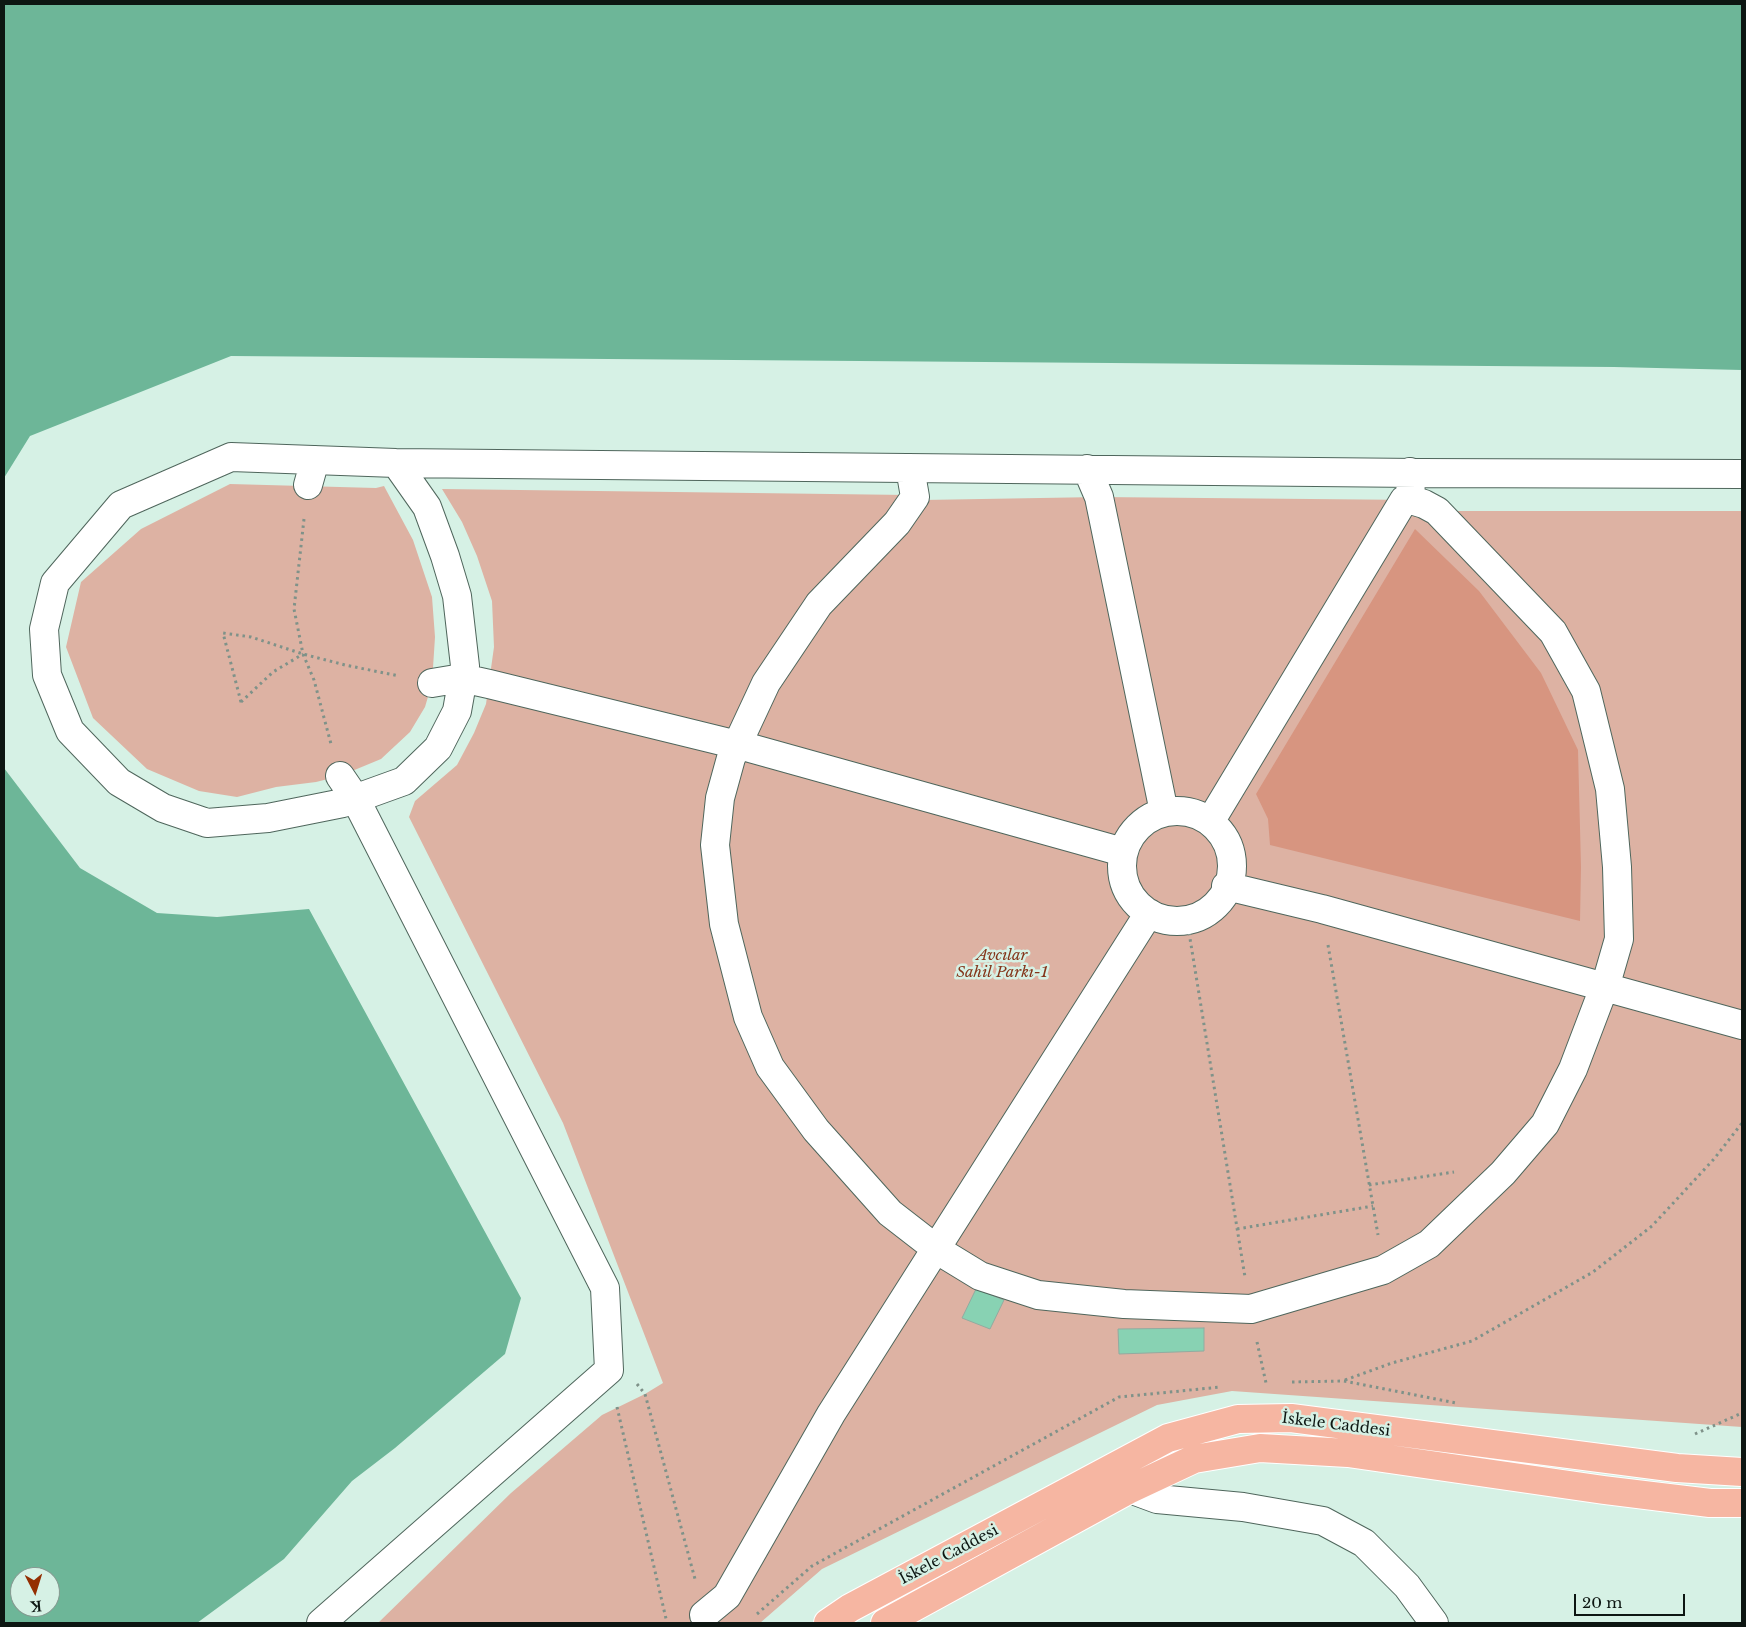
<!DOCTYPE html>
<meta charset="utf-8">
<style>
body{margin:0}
#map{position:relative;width:1746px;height:1627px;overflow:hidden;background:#d6f1e5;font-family:"Libre Baskerville",serif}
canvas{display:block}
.frame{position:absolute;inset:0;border:5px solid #0d1612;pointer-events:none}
.north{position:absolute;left:10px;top:1567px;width:50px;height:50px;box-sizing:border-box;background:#d6f1e5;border:1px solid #869991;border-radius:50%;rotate:175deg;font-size:14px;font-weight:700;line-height:20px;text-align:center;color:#0d1612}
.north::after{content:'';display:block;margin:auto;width:18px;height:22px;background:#942f02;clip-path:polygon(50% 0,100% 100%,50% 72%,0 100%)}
.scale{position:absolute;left:1574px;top:1594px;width:111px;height:22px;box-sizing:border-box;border:2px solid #0d1612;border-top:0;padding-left:6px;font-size:15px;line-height:18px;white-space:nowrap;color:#0d1612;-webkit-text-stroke:4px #d6f1e5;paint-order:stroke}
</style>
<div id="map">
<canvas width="1746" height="1627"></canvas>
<div class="frame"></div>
<div class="north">K</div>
<div class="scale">20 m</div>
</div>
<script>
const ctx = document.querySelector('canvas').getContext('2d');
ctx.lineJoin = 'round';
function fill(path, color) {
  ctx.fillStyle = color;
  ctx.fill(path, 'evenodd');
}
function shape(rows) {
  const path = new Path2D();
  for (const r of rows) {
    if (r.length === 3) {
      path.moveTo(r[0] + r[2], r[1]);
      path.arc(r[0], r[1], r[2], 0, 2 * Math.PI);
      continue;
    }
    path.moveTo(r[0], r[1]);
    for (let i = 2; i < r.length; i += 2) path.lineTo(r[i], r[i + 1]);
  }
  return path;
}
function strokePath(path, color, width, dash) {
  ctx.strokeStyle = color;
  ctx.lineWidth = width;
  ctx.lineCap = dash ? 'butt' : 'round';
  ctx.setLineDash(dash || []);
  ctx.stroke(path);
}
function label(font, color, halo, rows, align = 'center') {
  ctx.font = font + ' "Libre Baskerville",serif';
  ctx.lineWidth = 5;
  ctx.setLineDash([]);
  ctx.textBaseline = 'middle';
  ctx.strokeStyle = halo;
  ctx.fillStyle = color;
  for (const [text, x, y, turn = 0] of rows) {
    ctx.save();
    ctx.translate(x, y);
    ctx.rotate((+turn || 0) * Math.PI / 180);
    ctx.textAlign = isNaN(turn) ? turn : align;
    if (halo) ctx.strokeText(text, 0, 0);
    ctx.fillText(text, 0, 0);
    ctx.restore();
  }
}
const green = shape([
 [230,484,376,488,384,486,413,540,432,597,435,637,432,683,425,707,410,732,381,759,340,776,316,782,276,787,237,797,199,791,147,769,93,718,66,647,81,582,141,529],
 [442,489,908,495,923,500,1099,497,1416,500,1428,511,1742,511,1742,1427,1232,1391,1157,1405,822,1569,760,1623,378,1623,511,1493,602,1415,645,1394,663,1383,563,1123,409,817,415,801,457,765,474,733,486,704,494,647,492,601,477,556,462,522]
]);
const forest = shape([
 [1415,529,1479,591,1541,673,1578,750,1581,867,1580,921,1270,845,1268,819,1256,794]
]);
const water = shape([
 [4,4,1742,4,1742,370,1614,367,231,356,30,436,4,478],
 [4,768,80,868,157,913,217,917,309,909,521,1298,505,1354,395,1448,352,1481,284,1559,197,1623,4,1623],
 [20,1577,50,1577,50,1607,20,1607]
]);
const building = shape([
 [976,1289,1004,1300,990,1329,962,1318,976,1289],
 [1204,1328,1204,1351,1119,1354,1118,1329,1204,1328]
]);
const path = shape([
 [304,519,294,609,303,654,314,680,331,744],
 [241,702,223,633,251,637,303,654,345,665,399,676],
 [241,702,273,672,303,654],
 [1187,920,1245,1277],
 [1328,945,1378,1235],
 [1369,1185,1454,1172],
 [1237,1229,1373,1206],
 [1257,1342,1266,1383],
 [1345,1380,1392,1363,1472,1341,1593,1272,1652,1226,1714,1159,1742,1123],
 [1292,1382,1344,1381,1456,1403],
 [637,1384,645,1394,695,1579],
 [617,1407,667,1623],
 [1695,1434,1742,1413],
 [757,1614,812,1566,1119,1397,1221,1387]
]);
const minor = shape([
 [396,463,427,507,445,556,457,596,465,666,457,711,438,748,404,781,343,803,268,818,207,823,163,808,119,782,70,731,47,675,44,629,55,583,121,505,231,457,396,463,1418,473,1742,474],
 [910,468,915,497,897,523,819,604,766,683,731,758,720,798,715,845,724,924,748,1017,770,1067,816,1130,890,1213,939,1251,980,1276,1038,1295,1124,1304,1251,1309,1383,1270,1429,1244,1503,1173,1545,1124,1573,1069,1608,977,1619,939,1617,867,1610,789,1586,691,1553,632,1437,511,1424,504,1411,500,1410,472],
 [1087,469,1099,497,1164,812],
 [308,485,315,460],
 [432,683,462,678,489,684,750,748,1123,852],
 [1177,866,55],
 [1210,822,1404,500,1411,500],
 [1226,886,1322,909,1742,1025],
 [1130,1489,1157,1499,1243,1507,1323,1521,1364,1543,1407,1586,1434,1623],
 [704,1615,727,1596,831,1414,1149,913],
 [321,1623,609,1370,605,1288,355,798,340,776]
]);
const major = shape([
 [828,1623,850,1608,1168,1438,1238,1419,1291,1418,1677,1468,1742,1472],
 [885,1623,1130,1489,1194,1459,1260,1448,1348,1453,1604,1490,1710,1503,1742,1503]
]);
const parkNames = [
 ["Avcılar",1002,956],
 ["Sahil Parkı-1",1002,973]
];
const streetNames = [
 ["İskele Caddesi",1336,1425,7],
 ["İskele Caddesi",949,1555,-28]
];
fill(green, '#ddb2a3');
fill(forest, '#d79580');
fill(water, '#6db698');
fill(building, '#88d2b3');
strokePath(building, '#93aba0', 1);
strokePath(minor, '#4f665c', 30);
strokePath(major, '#fff', 30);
strokePath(path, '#7f9289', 3, [2.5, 4]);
strokePath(minor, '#fff', 28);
strokePath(major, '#f6b6a2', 28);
label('italic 15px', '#84351a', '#d6f1e5', parkNames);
label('15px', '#0d1612', '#d6f1e5', streetNames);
</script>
